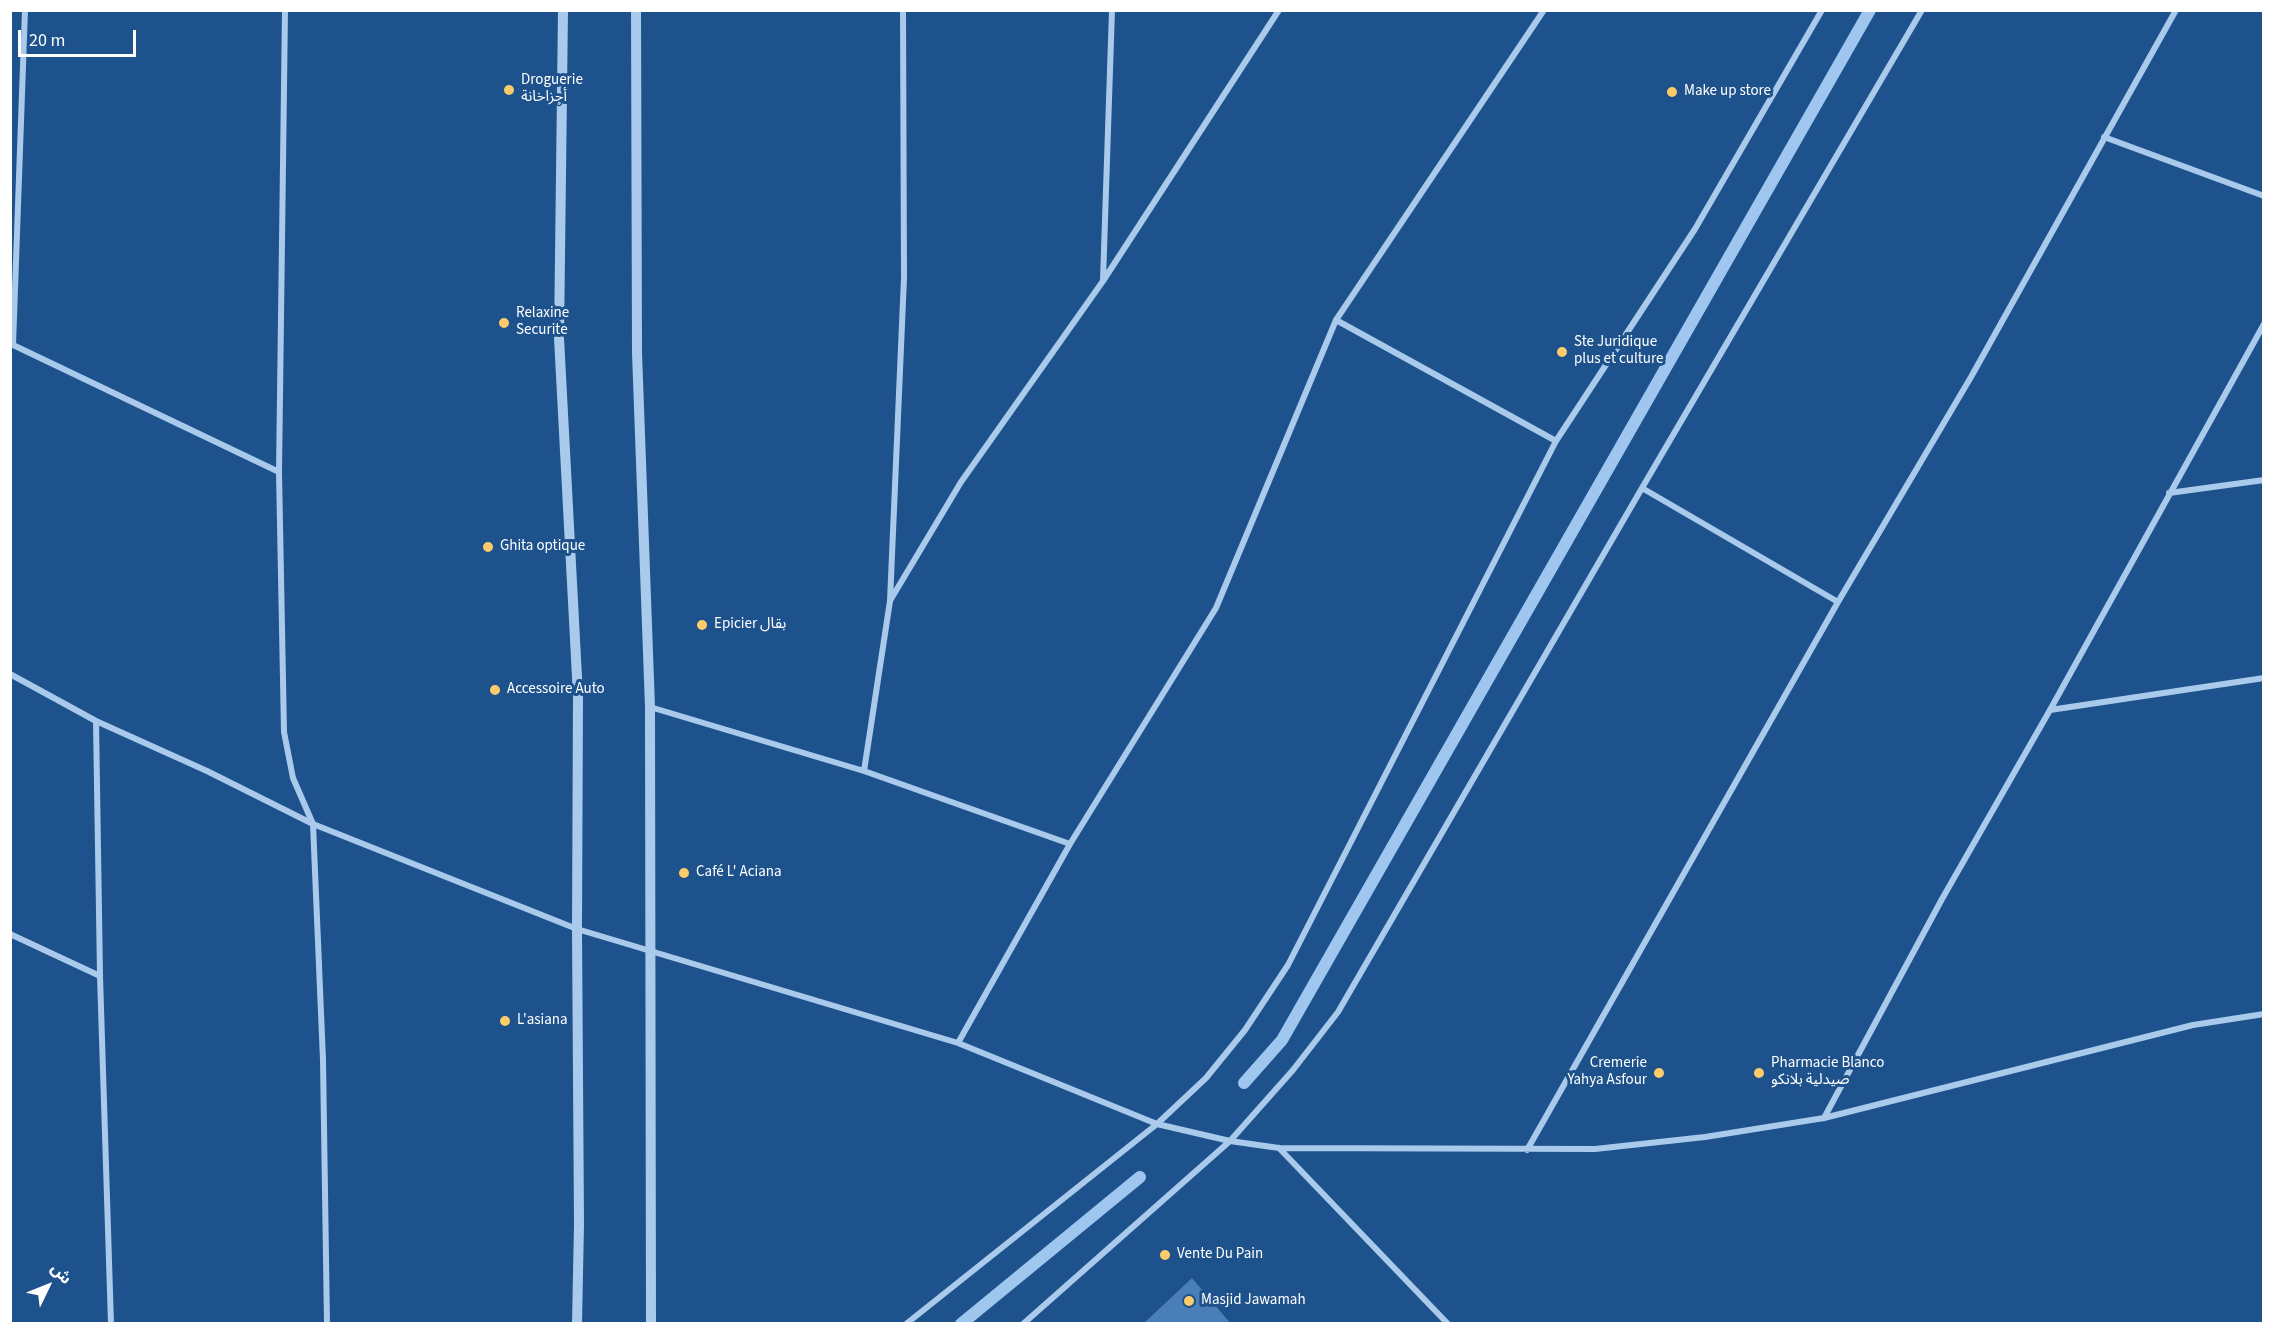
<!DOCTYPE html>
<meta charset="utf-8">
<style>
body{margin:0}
#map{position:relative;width:2274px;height:1334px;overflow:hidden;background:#1e528c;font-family:"Source Sans 3","Noto Sans Arabic",sans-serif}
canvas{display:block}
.frame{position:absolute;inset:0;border:12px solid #fff;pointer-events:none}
.north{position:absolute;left:18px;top:1256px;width:60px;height:60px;-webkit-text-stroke:4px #1e528c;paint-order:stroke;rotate:47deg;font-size:16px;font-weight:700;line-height:24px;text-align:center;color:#fff}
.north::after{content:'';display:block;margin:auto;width:21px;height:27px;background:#fff;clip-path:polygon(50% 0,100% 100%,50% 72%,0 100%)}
.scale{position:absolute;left:18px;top:30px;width:118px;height:27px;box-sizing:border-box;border:3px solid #fff;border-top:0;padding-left:8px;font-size:18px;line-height:21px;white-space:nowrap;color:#fff;-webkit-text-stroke:4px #1e528c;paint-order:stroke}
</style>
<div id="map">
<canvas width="2274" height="1334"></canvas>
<div class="frame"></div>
<div class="north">ش</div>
<div class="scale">20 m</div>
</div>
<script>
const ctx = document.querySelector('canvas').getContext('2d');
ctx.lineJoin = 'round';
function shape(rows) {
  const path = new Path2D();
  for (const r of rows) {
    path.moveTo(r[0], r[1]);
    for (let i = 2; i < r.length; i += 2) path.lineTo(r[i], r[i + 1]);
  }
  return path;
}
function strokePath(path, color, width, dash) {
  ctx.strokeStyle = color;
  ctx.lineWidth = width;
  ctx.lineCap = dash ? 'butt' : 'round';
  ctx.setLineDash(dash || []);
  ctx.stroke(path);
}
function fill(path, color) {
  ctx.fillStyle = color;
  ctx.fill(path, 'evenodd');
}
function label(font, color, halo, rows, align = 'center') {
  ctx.font = font + ' "Source Sans 3","Noto Sans Arabic",sans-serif';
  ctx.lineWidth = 6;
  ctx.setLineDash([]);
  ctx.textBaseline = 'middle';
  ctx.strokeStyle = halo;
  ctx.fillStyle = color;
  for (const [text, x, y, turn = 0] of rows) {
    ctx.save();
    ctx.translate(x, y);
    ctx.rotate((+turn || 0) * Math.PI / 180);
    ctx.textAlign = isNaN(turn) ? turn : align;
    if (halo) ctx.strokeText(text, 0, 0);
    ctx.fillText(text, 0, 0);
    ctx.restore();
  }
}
const stream = shape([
 [1244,1083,1282,1040,1870,10],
 [961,1324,1140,1177]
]);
const building = shape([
 [1192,1278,1231,1324,1143,1324]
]);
const minor = shape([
 [285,10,279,472,284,732,293,778,313,824,323,1060,327,1324],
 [2104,137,2264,196],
 [1103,280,1112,10],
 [1336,320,1556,441],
 [11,344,279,472],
 [13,345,25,10],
 [1642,488,1838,602],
 [2169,493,2264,480],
 [891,599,961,482,1103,281,1279,10],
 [10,674,96,721,207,771,313,824,577,929,958,1043,1157,1124,1230,1141,1279,1148,1595,1149,1705,1137,1824,1118,2193,1025,2264,1014],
 [650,707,864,771,1070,844],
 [2050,710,2264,678],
 [96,721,100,976,111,1324],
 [864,771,890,601,904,278,903,10],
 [10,934,100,976],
 [958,1043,1070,844,1216,608,1336,320,1544,10],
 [1824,1118,1942,899,2050,710,2264,324],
 [1279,1148,1448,1324],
 [1527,1150,1838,602,1971,377,2176,10],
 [906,1324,1157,1124,1206,1078,1245,1030,1288,965,1556,441,1695,229,1822,10],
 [1023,1324,1230,1141,1293,1070,1338,1012,1642,488,1922,10]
]);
const tertiary = shape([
 [563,10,559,338,578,696,577,929,579,1224,577,1324],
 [636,10,637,353,650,707,651,1324]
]);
const markers = [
 [509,90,6,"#fbcc69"],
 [1672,92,6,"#fbcc69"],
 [504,323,6,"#fbcc69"],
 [1562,352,6,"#fbcc69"],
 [488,547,6,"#fbcc69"],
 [702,625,6,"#fbcc69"],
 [495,690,6,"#fbcc69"],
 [684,873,6,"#fbcc69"],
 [505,1021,6,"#fbcc69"],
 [1659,1073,6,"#fbcc69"],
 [1759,1073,6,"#fbcc69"],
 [1165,1255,6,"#fbcc69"],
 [1189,1301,6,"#fbcc69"]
];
const poiNames = [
 ["Droguerie",521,81],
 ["أجزاخانة",521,98],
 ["Make up store",1684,92],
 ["Relaxine",516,314],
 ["Securite",516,331],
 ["Ste Juridique",1574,343],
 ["plus et culture",1574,360],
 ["Ghita optique",500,547],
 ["Epicier بقال",714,625],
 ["Accessoire Auto",507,690],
 ["Café L' Aciana",696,873],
 ["L'asiana",517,1021],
 ["Cremerie",1647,1064,"right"],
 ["Yahya Asfour",1647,1081,"right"],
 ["Pharmacie Blanco",1771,1064],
 ["صيدلية بلانكو",1771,1081],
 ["Vente Du Pain",1177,1255],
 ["Masjid Jawamah",1201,1301]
];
strokePath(stream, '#9ec6ee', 12);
fill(building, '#4a7eb6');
strokePath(minor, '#aacaec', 6);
strokePath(tertiary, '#aacaec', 10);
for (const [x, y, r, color] of markers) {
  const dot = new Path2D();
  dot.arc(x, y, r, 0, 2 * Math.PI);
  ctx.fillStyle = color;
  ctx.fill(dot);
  strokePath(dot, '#1e528c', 2);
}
label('15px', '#fff', '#1e528c', poiNames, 'left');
</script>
